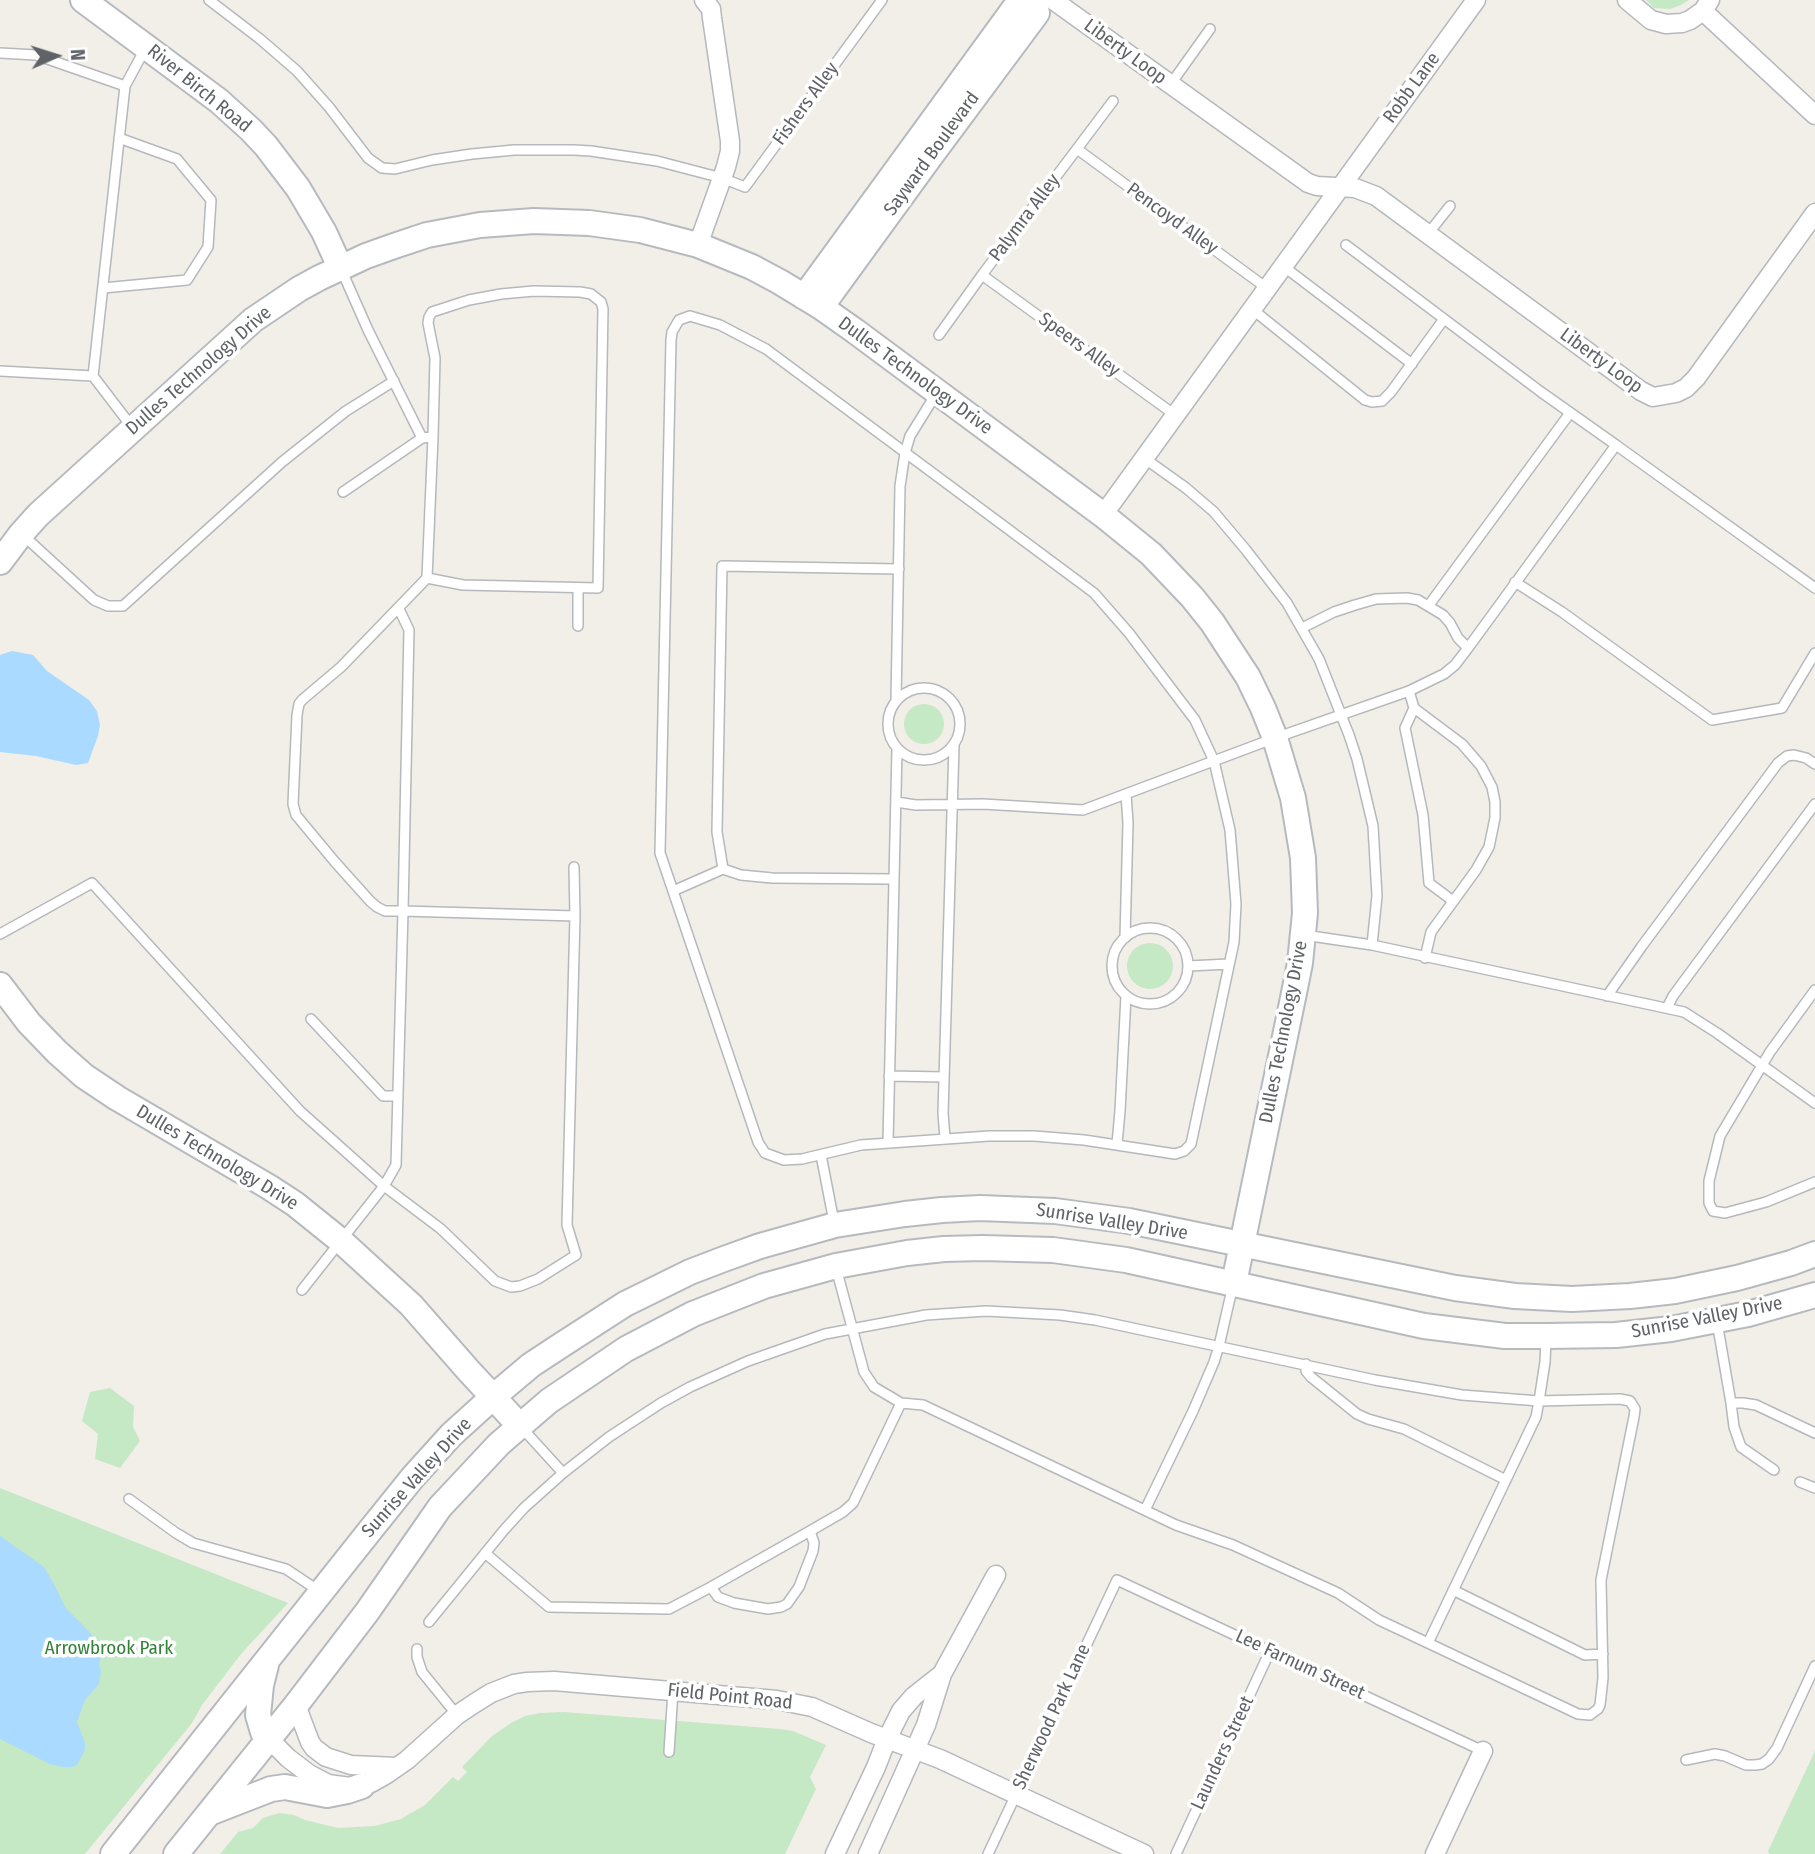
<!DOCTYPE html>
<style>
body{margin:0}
#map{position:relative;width:1815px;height:1854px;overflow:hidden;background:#f1efe8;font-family:"Fira Sans Condensed",sans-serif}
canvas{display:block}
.north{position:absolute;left:21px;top:21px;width:70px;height:70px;-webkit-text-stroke:5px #fff;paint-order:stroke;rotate:87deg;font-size:19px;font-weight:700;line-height:28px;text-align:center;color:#5f6368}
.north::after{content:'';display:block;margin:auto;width:24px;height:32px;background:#5f6368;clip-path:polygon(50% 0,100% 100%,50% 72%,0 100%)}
</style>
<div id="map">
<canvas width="1815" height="1854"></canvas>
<div class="north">N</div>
</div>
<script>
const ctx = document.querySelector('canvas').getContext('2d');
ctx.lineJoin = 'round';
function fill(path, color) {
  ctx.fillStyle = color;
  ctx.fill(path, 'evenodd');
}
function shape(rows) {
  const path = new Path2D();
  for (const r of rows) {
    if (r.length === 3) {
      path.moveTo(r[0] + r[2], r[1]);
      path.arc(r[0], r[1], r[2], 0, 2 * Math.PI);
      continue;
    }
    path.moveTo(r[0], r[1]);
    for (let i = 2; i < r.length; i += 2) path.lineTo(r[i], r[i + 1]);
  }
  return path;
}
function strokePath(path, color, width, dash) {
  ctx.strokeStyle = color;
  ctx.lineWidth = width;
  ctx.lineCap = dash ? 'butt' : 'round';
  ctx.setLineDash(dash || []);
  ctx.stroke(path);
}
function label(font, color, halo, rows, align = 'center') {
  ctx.font = font + ' "Fira Sans Condensed",sans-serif';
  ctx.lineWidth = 7;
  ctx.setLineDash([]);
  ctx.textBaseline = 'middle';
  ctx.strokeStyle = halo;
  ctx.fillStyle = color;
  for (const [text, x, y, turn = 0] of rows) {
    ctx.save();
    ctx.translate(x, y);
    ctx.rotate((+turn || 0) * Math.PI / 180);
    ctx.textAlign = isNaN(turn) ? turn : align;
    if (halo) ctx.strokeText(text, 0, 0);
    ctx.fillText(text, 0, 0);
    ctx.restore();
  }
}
const green = shape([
 [1646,0,1689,0,1681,5,1670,9,1654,8],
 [924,724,20],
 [1150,966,23],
 [110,1388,134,1406,133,1427,140,1441,120,1468,95,1459,98,1434,82,1421,90,1392],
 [0,1488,288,1603,241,1654,202,1705,192,1723,85,1854,0,1854],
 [564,1712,780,1729,793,1731,826,1745,810,1777,816,1789,785,1854,220,1854,238,1832,253,1828,263,1818,279,1813,294,1815,305,1820,338,1828,375,1826,401,1819,425,1805,453,1777,458,1781,467,1772,462,1767,492,1736,511,1723,525,1716,540,1713],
 [1815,1751,1815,1854,1769,1854,1768,1851]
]);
const water = shape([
 [12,651,33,655,47,671,89,700,97,711,100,725,98,736,88,763,76,765,36,756,0,752,0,655],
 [0,1536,44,1567,54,1584,65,1607,101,1644,103,1651,99,1664,101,1670,99,1684,85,1700,77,1722,85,1743,85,1750,77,1765,72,1767,63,1767,50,1764,0,1739]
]);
const lane = shape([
 [209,0,260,39,297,71,329,107,368,158,382,168,395,169,432,160,472,154,514,150,574,150,591,151,657,161,722,178,745,187,882,0],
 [0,53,36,55,125,86],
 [1170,85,1210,29],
 [1077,149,1268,289],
 [1427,235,1450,206],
 [1346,245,1541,392,1616,445],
 [1283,266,1412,364],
 [341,269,368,330,422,438,433,437,427,578,341,667,302,700,299,704,297,715,293,804,296,815,335,862,370,901,377,907,385,911,403,911,409,630,399,609],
 [982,275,1175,415],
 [103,288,187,280,208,247,211,200,177,159,119,138],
 [1252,309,1365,400,1372,402,1382,401,1391,392,1444,319],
 [939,335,982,275,1113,101],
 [0,371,93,376],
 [132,427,93,376,125,86,145,49],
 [1144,458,1186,488,1214,512,1246,550,1287,603,1319,659,1349,735,1357,759,1373,826,1377,896,1372,945],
 [343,492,422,438],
 [24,536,94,600,108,606,123,606,282,462,346,411,394,381],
 [427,578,463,585,598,588,603,309,601,302,591,294,580,292,534,291,501,294,469,300,432,312,429,317,428,323,435,358,433,437],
 [1515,582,1562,612,1712,720,1782,708,1815,653],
 [1429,605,1570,413],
 [578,626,578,588],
 [1468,648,1616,445,1815,588],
 [924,724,36],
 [1409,691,1414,708,1462,744,1481,766,1492,787,1495,802,1495,818,1489,847,1476,870,1431,932,1425,958],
 [896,700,900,486,905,453,910,436,936,394],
 [1414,708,1405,728,1423,815,1429,883,1453,901],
 [896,802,916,805,983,804,1083,810,1275,738,1409,691,1444,674,1455,665,1468,648,1458,638,1450,623,1443,615,1418,600,1407,598,1376,599,1355,605,1334,612,1302,628],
 [894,879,772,878,741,875,723,869,717,832,722,566,899,569],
 [673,891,660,853,671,340,672,332,679,320,690,316,720,325,766,349,1094,593,1129,633,1195,720,1214,761,1230,830,1236,904,1234,942,1191,1144,1184,1151,1175,1154,1084,1140,1034,1136,989,1136,861,1145,802,1159,784,1160,765,1153,758,1142,673,891,723,869],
 [1150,966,38],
 [0,934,92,883,300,1111,384,1186,441,1229,495,1281,511,1287,520,1286,538,1279,576,1255,567,1225,575,916,574,867],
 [1304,935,1372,945,1684,1012,1717,1033,1815,1103],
 [1125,938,1128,823,1126,794],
 [1188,966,1229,964],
 [1815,990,1770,1052,1720,1136,1709,1181,1709,1203,1713,1211,1725,1213,1766,1202,1815,1182],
 [1607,996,1642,946,1778,763,1787,756,1794,755,1806,758,1815,764],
 [1667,1008,1673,996,1815,804],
 [311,1019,383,1096,398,1096],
 [889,1076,944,1077],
 [945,1138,943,1113,954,746],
 [888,1142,897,749],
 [1117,1144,1120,1111,1126,996],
 [821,1155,834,1222],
 [836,1268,864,1372,874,1387,901,1403,923,1405,1176,1525,1233,1545,1338,1593,1379,1620,1428,1643],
 [302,1290,384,1186,396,1165,403,911,575,916],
 [1717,1322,1731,1403,1743,1403,1756,1405,1815,1433],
 [1306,1364,1306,1371,1311,1377,1357,1414,1368,1419,1404,1429,1506,1480],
 [1731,1403,1734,1427,1741,1447,1774,1470],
 [522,1428,563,1473],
 [1800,1482,1815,1488],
 [129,1499,176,1533,193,1543,286,1569,319,1591],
 [1145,1510,1193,1411,1214,1362,1219,1346,1233,1285],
 [485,1553,549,1607,669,1609,711,1587,810,1531,843,1512,853,1503,901,1403],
 [711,1587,718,1597,734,1603,768,1609,781,1607,787,1604,799,1587,813,1551,814,1543,810,1531],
 [1453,1590,1585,1655,1603,1654],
 [429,1622,504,1530,524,1508,563,1473,609,1437,661,1403,690,1387,748,1361,825,1334,926,1315,986,1311,1060,1315,1095,1320,1375,1380,1462,1395,1539,1401,1620,1399,1630,1401,1635,1409,1634,1417,1601,1580,1603,1678,1600,1705,1598,1709,1590,1715,1578,1714,1428,1643,1536,1417,1539,1401,1545,1362,1546,1338],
 [417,1649,417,1657,422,1672,457,1715],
 [669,1752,673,1691],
 [1686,1760,1715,1754,1725,1756,1746,1765,1755,1765,1762,1764,1769,1759,1777,1748,1815,1666],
 [988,1854,1117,1580,1483,1751],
 [1176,1854,1270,1651]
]);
const street = shape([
 [1053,0,1308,183,1317,186,1355,188,1376,196,1641,391,1653,397,1676,393,1686,388,1696,378,1815,213],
 [1627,0,1651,20,1666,24,1682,23,1690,20,1703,11,1710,0],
 [1703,11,1815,115],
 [698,245,726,167,730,151,730,141,712,18,711,9,704,0],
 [1103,515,1476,0],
 [296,1705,310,1742,314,1748,326,1757,351,1765,397,1767],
 [269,1739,288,1758,309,1774,328,1784,350,1787,371,1783,387,1774,407,1760,457,1715,475,1703,491,1693,514,1684,527,1682,554,1681,777,1700,812,1707,871,1733,940,1759,1144,1854],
 [835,1854,876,1767,887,1739,901,1711,914,1696,942,1674],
 [868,1854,926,1725,942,1674,996,1575],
 [1435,1854,1483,1751]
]);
const secondary = shape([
 [83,0,219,101,251,130,266,146,298,188,324,232,340,267],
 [804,297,1016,6,1028,0],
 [821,307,930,157,1037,13,1034,0],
 [0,562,21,534,38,515,253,320,299,289,319,278,366,256,394,246,427,235,480,225,534,221,589,223,640,230,698,245,752,267,780,282,821,307,855,331,1103,515,1151,554,1192,597,1212,622,1248,677,1263,708,1275,738,1293,798,1303,858,1305,913,1300,963,1294,993,1234,1283],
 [0,985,29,1023,57,1052,84,1076,117,1098,269,1187,295,1204,341,1241,411,1305,468,1370,519,1425],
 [266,1665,261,1685,258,1715,263,1732,269,1739],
 [212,1812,271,1789,285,1787,327,1795,347,1791,362,1786],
 [113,1854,368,1533,413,1477,451,1435,493,1397,531,1365,563,1344,625,1304,690,1272,724,1259,760,1246,835,1225,905,1214,942,1210,980,1208,1055,1211,1129,1221,1455,1288,1515,1296,1572,1299,1630,1296,1675,1291,1737,1278,1791,1263,1815,1254],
 [176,1854,296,1705,367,1612,440,1507,499,1444,549,1401,626,1349,693,1314,764,1286,836,1266,907,1253,944,1249,982,1248,1053,1250,1126,1260,1424,1326,1505,1336,1546,1336,1616,1335,1671,1329,1748,1314,1815,1295]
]);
const streetNames = [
 ["Liberty Loop",1125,52,36],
 ["Robb Lane",1412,88,-54],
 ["River Birch Road",199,89,39],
 ["Fishers Alley",806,104,-54],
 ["Sayward Boulevard",932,154,-54],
 ["Palymra Alley",1025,218,-53],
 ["Pencoyd Alley",1172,219,36],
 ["Speers Alley",1079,345,36],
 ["Liberty Loop",1601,361,36],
 ["Dulles Technology Drive",199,371,-41],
 ["Dulles Technology Drive",915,376,36],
 ["Dulles Technology Drive",1284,1032,-79],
 ["Dulles Technology Drive",217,1158,31],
 ["Sunrise Valley Drive",1112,1222,9],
 ["Sunrise Valley Drive",1707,1318,-11],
 ["Sunrise Valley Drive",417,1478,-48],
 ["Lee Farnum Street",1300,1665,25],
 ["Field Point Road",730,1697,6],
 ["Sherwood Park Lane",1052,1717,-65],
 ["Launders Street",1223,1753,-65]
];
const parkNames = [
 ["Arrowbrook Park",109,1649]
];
fill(green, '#c5e8c5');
fill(water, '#aadaff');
strokePath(lane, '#b5b8bc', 12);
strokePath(street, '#b5b8bc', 21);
strokePath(secondary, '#b6babf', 28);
strokePath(lane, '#fff', 9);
strokePath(street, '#fff', 18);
strokePath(secondary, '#fff', 24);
label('19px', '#5f6368', '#fff', streetNames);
label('19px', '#348238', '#fff', parkNames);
</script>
